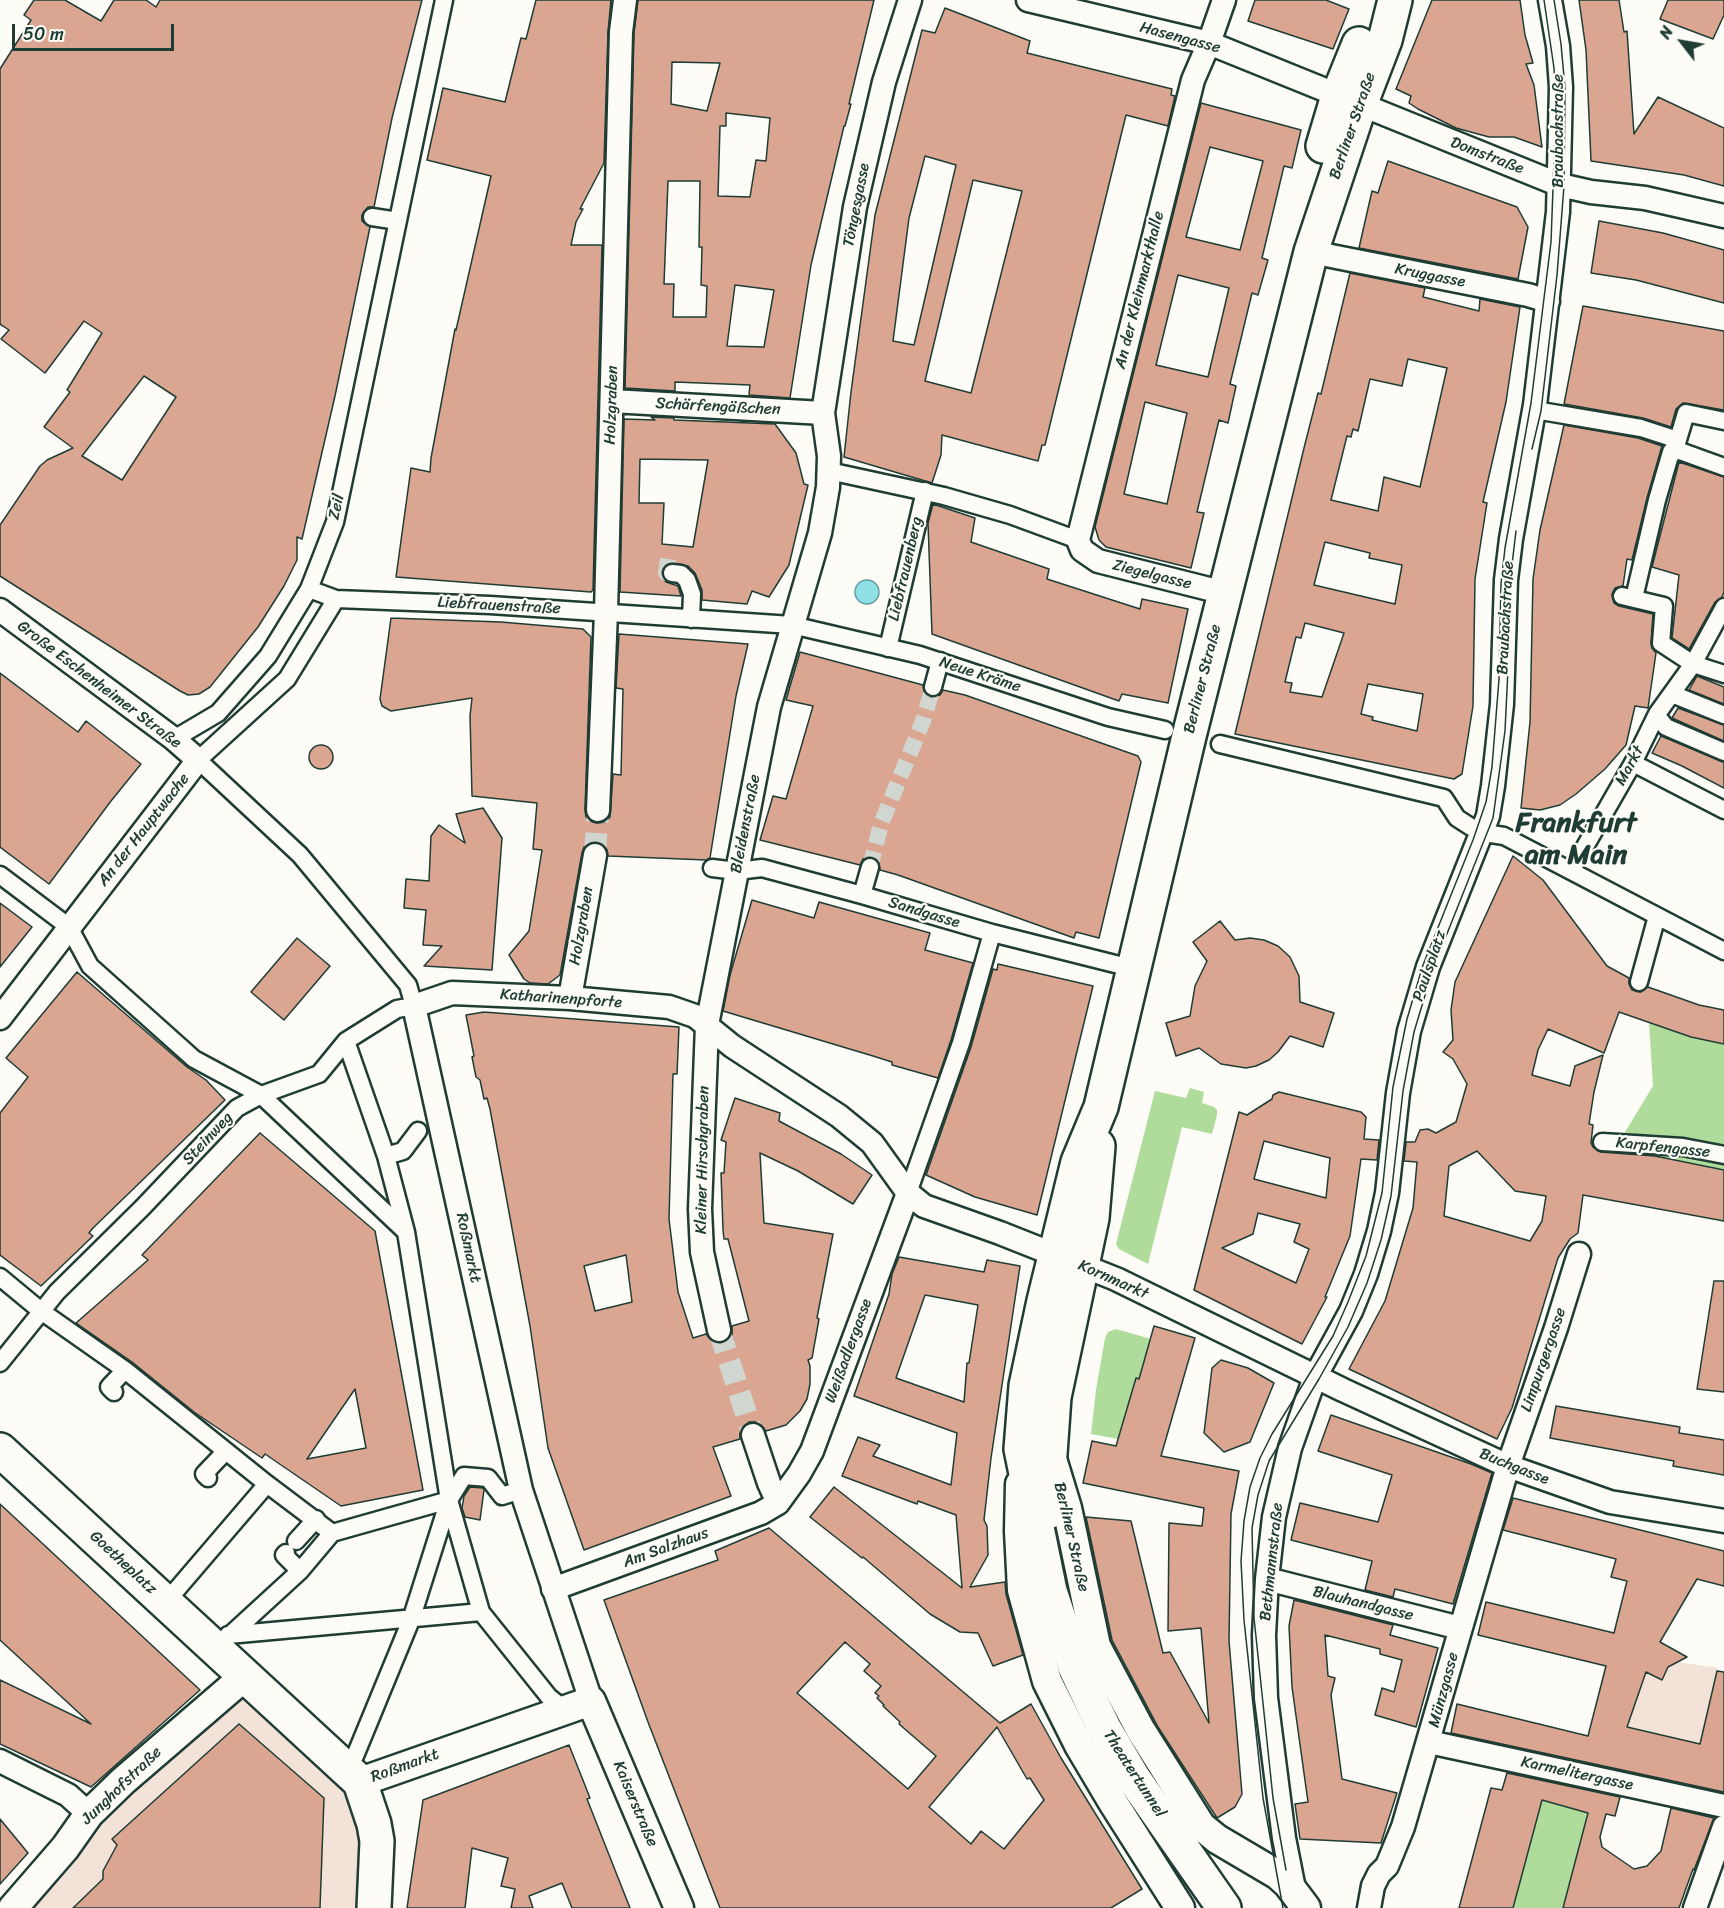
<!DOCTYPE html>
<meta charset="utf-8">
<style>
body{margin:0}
#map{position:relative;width:1724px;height:1908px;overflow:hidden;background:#fdfcf7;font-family:Sriracha,sans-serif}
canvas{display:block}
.north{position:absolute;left:1652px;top:12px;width:60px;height:60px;-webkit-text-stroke:4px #fdfcf7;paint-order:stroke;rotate:301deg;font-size:16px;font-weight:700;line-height:24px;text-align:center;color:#1f3d34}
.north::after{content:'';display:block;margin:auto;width:21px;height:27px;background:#1f3d34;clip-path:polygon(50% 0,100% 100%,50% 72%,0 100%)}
.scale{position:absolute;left:12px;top:24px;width:162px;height:27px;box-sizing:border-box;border:3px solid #1f3d34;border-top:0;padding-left:8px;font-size:18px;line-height:21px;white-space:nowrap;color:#1f3d34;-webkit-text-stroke:4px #fdfcf7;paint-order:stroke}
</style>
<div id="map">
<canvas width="1724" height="1908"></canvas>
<div class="north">N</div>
<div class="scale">50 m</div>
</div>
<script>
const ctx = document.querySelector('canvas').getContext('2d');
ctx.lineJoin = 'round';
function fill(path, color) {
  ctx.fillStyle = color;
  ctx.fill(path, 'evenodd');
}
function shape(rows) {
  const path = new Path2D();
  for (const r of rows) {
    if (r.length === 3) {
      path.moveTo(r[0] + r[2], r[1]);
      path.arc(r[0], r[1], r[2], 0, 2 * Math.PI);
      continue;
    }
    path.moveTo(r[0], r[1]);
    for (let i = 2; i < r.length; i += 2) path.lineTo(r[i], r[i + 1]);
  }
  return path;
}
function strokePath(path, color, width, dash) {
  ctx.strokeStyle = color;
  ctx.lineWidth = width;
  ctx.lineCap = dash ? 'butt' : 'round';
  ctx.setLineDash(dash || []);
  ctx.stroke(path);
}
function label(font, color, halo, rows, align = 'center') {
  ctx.font = font + ' Sriracha,sans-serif';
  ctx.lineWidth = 4.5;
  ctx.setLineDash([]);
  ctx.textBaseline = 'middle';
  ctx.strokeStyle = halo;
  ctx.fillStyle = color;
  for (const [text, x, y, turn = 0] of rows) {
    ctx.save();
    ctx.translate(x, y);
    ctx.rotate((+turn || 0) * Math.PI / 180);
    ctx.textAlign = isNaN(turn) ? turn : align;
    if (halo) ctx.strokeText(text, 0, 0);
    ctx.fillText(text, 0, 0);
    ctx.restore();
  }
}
const built = shape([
 [1678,1662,1718,1668,1696,1761,1681,1758,1674,1788,1615,1775,1627,1727,1646,1673,1662,1680,1670,1663],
 [246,1684,352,1786,372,1849,365,1908,2,1908]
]);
const green = shape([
 [1649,1023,1691,1037,1724,1044,1724,1170,1622,1149,1625,1132,1653,1086],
 [1190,1088,1204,1092,1202,1103,1214,1107,1217,1110,1217,1115,1212,1134,1182,1127,1148,1264,1119,1249,1116,1244,1155,1091,1186,1098],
 [1116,1329,1151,1339,1139,1379,1136,1378,1124,1417,1134,1442,1091,1434,1096,1390,1105,1338,1108,1332],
 [1542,1800,1588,1813,1563,1908,1513,1908]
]);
const water = shape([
 [867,592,12]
]);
const building = shape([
 [34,0,65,0,101,21,114,0,146,0,156,7,160,0,422,0,392,118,374,207,368,207,362,215,362,221,370,227,335,396,302,539,297,537,297,560,284,586,258,627,210,687,199,694,188,695,180,691,0,576,0,525,40,466,47,460,73,448,44,427,70,392,67,390,102,333,84,321,45,373,1,339,9,330,0,324,0,69,31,20,24,15,34,0],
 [144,376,176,397,122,480,82,456,144,376],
 [536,0,611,0,608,32,604,163,580,209,583,209,576,222,571,245,602,245,593,590,591,592,396,577,411,468,430,472,431,458,455,329,456,330,491,176,427,160,443,88,505,102,521,38,526,39,536,0],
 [638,0,874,0,849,104,851,104,845,126,844,126,811,265,790,398,749,395,750,385,675,382,675,391,625,388,634,33,638,0],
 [672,62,720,63,707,111,671,104,672,62],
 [726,113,770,118,766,161,756,160,750,197,718,196,720,126,726,126,726,113],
 [668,181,700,181,699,247,702,247,701,285,707,286,706,317,673,317,674,284,664,284,668,181],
 [735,285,774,290,764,347,727,346,735,285],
 [1255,0,1326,0,1349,9,1333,49,1248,21,1255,0],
 [1432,0,1520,0,1525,35,1533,63,1526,64,1534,85,1542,147,1514,137,1489,137,1456,128,1418,109,1409,103,1411,96,1396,89,1432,0],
 [1579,0,1619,0,1624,32,1627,31,1634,134,1658,97,1724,128,1724,186,1684,175,1591,161,1586,50,1579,0],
 [1668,0,1724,0,1724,15,1713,39,1660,19,1668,0],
 [945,8,1030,41,1027,53,1172,89,1171,95,1175,96,1168,126,1126,115,1045,445,1042,445,1038,461,942,435,941,455,932,483,844,457,851,392,875,215,922,30,935,33,945,8],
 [925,156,956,165,914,345,893,341,909,218,925,156],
 [973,180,1022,191,971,393,925,381,973,180],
 [1201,103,1301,130,1292,168,1284,166,1262,258,1268,260,1258,295,1252,293,1230,384,1236,386,1228,423,1219,420,1197,512,1204,513,1191,568,1106,547,1099,540,1095,527,1201,103],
 [1210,147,1263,161,1240,250,1186,237,1210,147],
 [1178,275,1229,288,1208,377,1156,365,1178,275],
 [1145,402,1187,413,1167,504,1124,494,1145,402],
 [1388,161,1517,207,1528,227,1518,279,1359,248,1372,191,1378,193,1388,161],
 [1599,221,1663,233,1724,250,1724,303,1636,280,1591,273,1599,221],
 [1350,273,1425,288,1423,297,1479,311,1480,299,1520,307,1506,402,1483,502,1487,503,1475,579,1473,706,1462,774,1454,779,1235,734,1304,448,1318,393,1321,394,1350,273],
 [1408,359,1447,368,1420,487,1384,477,1378,511,1331,500,1347,436,1351,437,1353,429,1358,431,1370,379,1402,386,1408,359],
 [1325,542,1370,553,1369,558,1402,565,1395,604,1314,585,1325,542],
 [1305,623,1344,633,1322,697,1290,692,1292,683,1285,682,1296,637,1301,638,1305,623],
 [1368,684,1423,694,1417,731,1372,720,1373,717,1361,714,1368,684],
 [1583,306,1724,331,1724,410,1683,403,1676,409,1671,427,1643,418,1564,404,1583,306],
 [651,417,674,418,674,420,775,424,796,453,804,484,808,485,789,565,769,597,752,591,747,604,702,600,702,590,695,573,688,566,673,563,664,566,662,577,666,582,678,586,681,596,620,592,624,419,655,420,651,417],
 [640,459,708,460,693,547,662,544,664,503,639,503,640,459],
 [1564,425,1638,438,1662,446,1647,498,1632,560,1627,559,1623,586,1615,588,1612,594,1614,603,1619,606,1653,614,1651,643,1652,648,1656,653,1648,708,1635,706,1626,745,1605,769,1576,794,1560,805,1540,810,1521,808,1530,722,1533,579,1540,530,1564,425],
 [1679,462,1724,477,1724,592,1722,597,1715,602,1689,649,1672,638,1679,575,1652,567,1679,462],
 [933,504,975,518,971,542,1049,569,1047,579,1140,609,1142,599,1188,609,1168,703,1122,694,1119,701,932,634,928,523,933,504],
 [391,618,501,622,583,629,591,637,585,809,586,817,590,821,597,823,605,822,610,817,613,774,621,775,623,689,616,688,619,634,748,644,736,696,710,858,706,860,608,856,607,850,603,844,597,842,590,843,584,847,582,853,560,975,548,984,530,983,524,979,509,955,529,931,542,850,533,849,537,803,472,796,470,716,472,698,391,711,382,706,380,699,391,618],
 [800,652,923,685,925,694,931,697,940,695,943,690,965,695,1138,756,1141,762,1099,938,1076,932,1074,938,898,875,880,870,878,860,872,857,863,859,860,865,760,840,773,796,786,799,813,706,786,700,800,652],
 [0,673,78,732,86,721,141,764,111,801,49,884,0,847,0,673],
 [1697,676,1724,687,1724,704,1689,690,1697,676],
 [1678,708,1724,725,1724,741,1672,718,1678,708],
 [1661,736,1724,762,1724,788,1682,766,1652,753,1661,736],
 [321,757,12],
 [483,808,502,838,492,970,424,966,442,946,423,945,426,910,404,908,406,879,429,881,431,836,439,825,465,843,456,814,483,808],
 [1513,856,1543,880,1607,966,1629,978,1629,984,1632,990,1641,992,1648,987,1699,1005,1724,1010,1724,1044,1691,1037,1619,1012,1604,1053,1548,1029,1538,1050,1532,1075,1570,1086,1575,1066,1603,1055,1594,1092,1589,1124,1593,1125,1591,1143,1593,1147,1601,1152,1655,1156,1724,1170,1724,1221,1583,1195,1578,1233,1570,1239,1558,1258,1512,1408,1497,1439,1349,1369,1385,1301,1413,1208,1417,1162,1404,1161,1406,1142,1415,1142,1420,1130,1428,1129,1436,1133,1456,1122,1467,1084,1453,1059,1443,1052,1453,1040,1451,1010,1455,982,1513,856],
 [1477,1151,1515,1191,1546,1196,1542,1221,1530,1241,1444,1216,1449,1166,1477,1151],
 [752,900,814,918,819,902,930,933,925,950,973,963,951,1040,938,1078,892,1065,892,1062,873,1056,723,1011,730,975,752,900],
 [0,903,32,927,0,967,0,903],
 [1220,921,1235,940,1250,938,1264,940,1278,946,1290,957,1299,976,1300,1002,1334,1013,1323,1047,1290,1036,1278,1052,1269,1060,1256,1066,1246,1068,1221,1064,1199,1048,1176,1056,1166,1023,1190,1016,1195,986,1207,961,1193,942,1220,921],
 [297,938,330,966,284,1020,251,992,297,938],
 [998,964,1093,986,1037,1215,975,1197,926,1175,971,1047,993,969,997,970,998,964],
 [77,972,187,1067,206,1080,225,1100,93,1228,89,1233,93,1236,41,1286,0,1255,0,1113,28,1077,6,1058,77,972],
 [484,1012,679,1027,677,1074,673,1074,669,1219,678,1292,693,1338,706,1334,714,1343,722,1343,728,1340,732,1335,732,1326,749,1321,728,1239,724,1239,723,1230,721,1173,724,1173,726,1142,721,1140,735,1098,780,1113,779,1121,841,1154,872,1175,853,1204,798,1171,760,1153,764,1223,833,1234,817,1318,819,1319,812,1358,808,1360,810,1366,810,1384,807,1399,800,1411,786,1425,766,1431,761,1425,755,1422,749,1422,743,1427,740,1433,740,1439,713,1447,731,1496,584,1550,548,1448,530,1326,490,1109,487,1098,484,1099,480,1080,476,1077,472,1057,474,1056,466,1015,484,1012],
 [626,1255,632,1302,595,1311,584,1266,626,1255],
 [1279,1092,1361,1112,1366,1117,1364,1139,1379,1140,1377,1160,1361,1159,1350,1236,1325,1297,1327,1297,1302,1344,1194,1290,1239,1112,1247,1115,1272,1099,1273,1095,1279,1092],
 [1264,1141,1330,1158,1326,1198,1254,1179,1264,1141],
 [1258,1213,1300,1224,1294,1242,1309,1249,1296,1283,1222,1248,1253,1234,1258,1213],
 [260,1133,375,1231,423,1490,341,1506,265,1454,262,1458,194,1412,132,1362,76,1323,148,1260,142,1255,260,1133],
 [355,1389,366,1448,307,1459,355,1389],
 [899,1257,984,1272,987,1260,1020,1266,991,1458,984,1520,987,1526,988,1555,970,1587,1005,1582,1006,1594,1023,1655,993,1666,978,1633,960,1632,930,1614,863,1557,862,1558,810,1517,834,1487,962,1588,956,1515,918,1501,917,1504,842,1476,858,1437,880,1445,873,1456,951,1485,957,1433,854,1396,889,1294,892,1274,899,1257],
 [925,1295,978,1305,969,1363,967,1363,964,1402,896,1378,925,1295],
 [1714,1281,1724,1281,1724,1392,1697,1389,1714,1281],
 [1154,1326,1195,1338,1161,1456,1239,1471,1231,1514,1229,1641,1242,1794,1235,1807,1217,1818,1158,1727,1112,1640,1086,1517,1131,1521,1163,1653,1170,1652,1209,1723,1201,1628,1168,1631,1169,1523,1202,1526,1204,1508,1083,1483,1092,1441,1116,1446,1136,1378,1139,1379,1154,1326],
 [1221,1360,1248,1368,1274,1383,1250,1442,1224,1452,1204,1433,1212,1368,1221,1360],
 [1556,1406,1680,1427,1679,1433,1724,1440,1724,1475,1673,1466,1674,1461,1550,1438,1556,1406],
 [1331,1415,1471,1464,1492,1473,1453,1604,1395,1589,1393,1597,1365,1590,1372,1561,1291,1540,1300,1503,1378,1522,1392,1475,1318,1451,1331,1415],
 [470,1487,483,1488,484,1490,480,1520,465,1517,462,1508,464,1496,470,1487],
 [1513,1498,1724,1551,1724,1586,1697,1579,1660,1642,1687,1657,1668,1667,1662,1680,1646,1672,1627,1727,1700,1744,1717,1671,1724,1672,1724,1792,1451,1733,1457,1704,1588,1736,1606,1666,1478,1635,1486,1602,1614,1633,1627,1581,1611,1577,1616,1559,1503,1530,1513,1498],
 [0,1504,200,1690,91,1787,0,1744,0,1680,91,1724,0,1640,0,1504],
 [769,1528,1000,1723,1031,1704,1061,1758,1142,1889,1111,1908,720,1908,648,1722,604,1600,718,1560,715,1551,769,1528],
 [845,1642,870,1664,864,1671,881,1686,875,1693,879,1696,877,1698,884,1705,883,1706,900,1722,899,1724,936,1756,908,1789,797,1693,845,1642],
 [997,1727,1027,1779,1030,1778,1044,1800,1004,1849,981,1831,971,1844,929,1807,997,1727],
 [1294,1600,1393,1625,1390,1635,1438,1648,1416,1727,1375,1715,1382,1688,1394,1692,1402,1660,1380,1654,1380,1649,1325,1635,1328,1676,1335,1678,1331,1695,1342,1779,1397,1793,1381,1843,1300,1839,1295,1804,1308,1802,1292,1687,1289,1626,1294,1600],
 [239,1724,324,1798,320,1908,73,1908,103,1879,103,1871,117,1845,112,1839,239,1724],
 [569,1745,590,1798,587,1799,630,1908,572,1908,562,1883,529,1896,533,1908,511,1908,515,1889,501,1886,508,1858,472,1848,465,1908,407,1908,423,1800,569,1745],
 [1507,1773,1620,1797,1615,1816,1606,1814,1600,1837,1602,1847,1634,1869,1647,1866,1661,1851,1671,1808,1714,1818,1694,1870,1693,1869,1679,1908,1563,1908,1588,1813,1542,1800,1513,1908,1459,1908,1491,1788,1502,1790,1507,1773],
 [0,1819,28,1853,0,1884,0,1819]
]);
const pedestrianTunnel = shape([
 [668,559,666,573,672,573],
 [870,867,881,824,923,721,933,687]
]);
const minorTunnel = shape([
 [595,855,598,810],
 [719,1330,753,1435]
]);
const pedestrian = shape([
 [372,217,398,221],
 [1535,405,1541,411,1641,428,1678,440],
 [1671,452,1680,451,1724,467],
 [829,471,944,496,1010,515,1078,540],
 [672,573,681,574,687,580,692,594,691,619],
 [309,589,336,599,490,605,792,625,920,655,1108,717,1165,730],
 [1622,596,1664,606,1661,643,1693,664,1724,607],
 [1634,598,1657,500,1671,452,1677,443,1686,413,1724,421],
 [888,648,925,491],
 [933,687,940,661],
 [1672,694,1724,715],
 [1657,716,1666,727,1724,752],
 [174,739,218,713,268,656,309,589,335,522,444,0],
 [1220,744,1444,798,1457,818,1471,827],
 [1633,763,1724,810],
 [1491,834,1504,836,1724,951],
 [712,868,737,871,762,868,862,895,992,933,1135,969],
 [1571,871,1633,763,1657,714,1693,664,1724,674],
 [0,875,69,927,90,966,194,1059,261,1095,405,1231],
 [862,895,870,867],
 [1639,982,1657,916],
 [346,1041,386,1156,406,1232,449,1500,481,1612,549,1697,565,1710],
 [1602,1142,1683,1147,1724,1155],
 [386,1156,403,1151,418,1131],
 [908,1193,961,1043,992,933],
 [0,1277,41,1311,125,1370,267,1484,332,1533],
 [0,1363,57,1292,143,1207,237,1108,261,1095,319,1074,346,1041,397,1009,414,1006,408,985,300,855,198,760,287,679,336,599],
 [114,1392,109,1387,125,1370],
 [208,1478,204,1474,226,1451],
 [296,1541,316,1519],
 [286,1553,284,1555,300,1571],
 [166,1602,267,1484],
 [228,1635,481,1612],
 [216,1648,300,1571,332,1533,449,1500,464,1476,488,1478,502,1496,521,1490],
 [355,1756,411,1620,449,1500]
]);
const minor = shape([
 [1028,0,1209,43,1560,185,1591,192,1645,198,1724,216],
 [1224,0,1209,43,1193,80,1078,540,1082,550,1098,561,1225,593],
 [1311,252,1528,295,1548,301],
 [612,401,823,413],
 [0,610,174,739,198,760,0,1018],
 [598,810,606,612,621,32,625,0],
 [570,998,595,855],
 [719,1330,702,1252,700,1209,707,1025,769,707,820,533,828,487,829,456,823,413,855,207,884,82,910,0],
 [753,1435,769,1483,778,1503],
 [1267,1579,1460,1628],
 [553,1589,761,1513,778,1503,799,1474,812,1451,908,1193],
 [591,1701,521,1490,414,1006,452,993,570,998,669,1007,695,1016,732,1046,839,1116,872,1143,908,1193,924,1206,1000,1233,1116,1279,1343,1390,1508,1466,1610,1502,1724,1521],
 [1429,1742,1724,1806],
 [0,1761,68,1795,89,1814],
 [1295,1894,1284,1838,1266,1698,1264,1635,1267,1579,1274,1517,1290,1448,1315,1377,1351,1311,1366,1274,1379,1231,1387,1193,1398,1093,1409,1031,1428,967,1488,816,1493,786,1502,704,1506,580,1511,539,1535,405,1558,212,1561,87,1558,46,1550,0],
 [1369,1908,1373,1886,1379,1874,1387,1866,1403,1827,1508,1466,1556,1328,1579,1254],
 [1695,1908,1724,1827]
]);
const tertiary = shape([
 [1053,1462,1067,1508,1096,1646,1140,1729,1201,1826,1217,1839,1278,1875,1288,1884,1306,1908],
 [1020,1484,1019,1531,1022,1590,1047,1681,1079,1745,1114,1804,1180,1908],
 [360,1782,591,1701,679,1908],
 [13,1908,65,1848,89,1814,123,1781,245,1676]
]);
const secondary = shape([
 [1323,146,1338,96,1359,44],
 [0,1450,360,1782,374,1824,377,1841,374,1908],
 [1048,1512,1046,1479,1050,1454,1054,1397,1092,1218,1098,1146],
 [1224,1908,1134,1779,1104,1728,1075,1667,1050,1591,1021,1449,1026,1386,1044,1301,1078,1162,1101,1107,1189,736,1311,252,1360,105,1385,40,1395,0]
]);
const tram = shape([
 [1532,449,1541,411,1557,275,1564,186,1565,88,1561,44,1554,0],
 [1511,573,1516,531],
 [1286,1870,1273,1798,1254,1618,1252,1528,1258,1495,1269,1461,1319,1379,1348,1327,1367,1283,1381,1240,1391,1196,1403,1091,1414,1032,1433,969,1493,818,1505,731,1508,669],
 [1283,1908,1263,1798,1244,1620,1241,1561,1244,1521,1250,1487,1260,1458,1272,1434,1333,1336,1348,1302,1366,1256,1382,1193,1393,1087,1407,1019,1423,965,1473,840,1486,802,1492,767,1499,679,1501,584,1505,548,1531,403,1551,242,1556,108,1554,68,1544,0]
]);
const streetNames = [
 ["Hasengasse",1180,38,15],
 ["Berliner Straße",1353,126,-71],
 ["Braubachstraße",1559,131,-90],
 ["Domstraße",1487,156,21],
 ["Töngesgasse",857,205,-79],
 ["Kruggasse",1430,276,11],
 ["An der Kleinmarkthalle",1140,290,-76],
 ["Holzgraben",612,405,-88],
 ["Schärfengäßchen",718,407,3],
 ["Zeil",337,507,-77],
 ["Liebfrauenberg",906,569,-77],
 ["Ziegelgasse",1152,575,14],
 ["Liebfrauenstraße",499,606,3],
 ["Braubachstraße",1506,618,-87],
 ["Neue Kräme",980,675,18],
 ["Berliner Straße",1203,679,-76],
 ["Große Eschenheimer Straße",99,685,37],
 ["Markt",1630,766,-61],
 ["Bleidenstraße",746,824,-79],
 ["An der Hauptwache",144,830,-52],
 ["Sandgasse",924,913,17],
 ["Holzgraben",582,926,-80],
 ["Paulsplatz",1430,966,-71],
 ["Katharinenpforte",561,999,4],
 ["Steinweg",208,1139,-47],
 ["Karpfengasse",1663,1148,6],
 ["Kleiner Hirschgraben",703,1160,-89],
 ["Roßmarkt",468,1248,78],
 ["Kornmarkt",1113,1280,24],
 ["Weißadlergasse",849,1351,-70],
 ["Limpurgergasse",1544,1360,-71],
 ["Buchgasse",1514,1467,22],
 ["Berliner Straße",1071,1537,77],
 ["Am Salzhaus",666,1548,-20],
 ["Bethmannstraße",1272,1562,-84],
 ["Goetheplatz",123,1563,43],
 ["Blauhandgasse",1363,1604,14],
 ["Münzgasse",1444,1690,-75],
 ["Roßmarkt",405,1766,-20],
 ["Theatertunnel",1134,1774,57],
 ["Karmelitergasse",1577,1774,12],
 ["Junghofstraße",122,1786,-44],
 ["Kaiserstraße",635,1804,67]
];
const townNames = [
 ["Frankfurt",1576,824],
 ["am Main",1576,856]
];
fill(built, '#f2e2d8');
fill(green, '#afdc9b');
fill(water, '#8fe1e6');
strokePath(water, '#629f9f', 1.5);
fill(building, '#daa591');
strokePath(building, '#1f3d34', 1.5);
strokePath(pedestrianTunnel, '#d1d6d0', 16, [16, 8]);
strokePath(minorTunnel, '#d1d6d0', 22, [22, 11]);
strokePath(pedestrian, '#1f3d34', 21);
strokePath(minor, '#1f3d34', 27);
strokePath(tertiary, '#1f3d34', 33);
strokePath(secondary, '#1f3d34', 38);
strokePath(pedestrian, '#fdfcf7', 16);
strokePath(minor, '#fdfcf7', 22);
strokePath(tertiary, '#fdfcf7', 28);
strokePath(secondary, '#fdfcf7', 33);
strokePath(tram, '#1f3d34', 1.5);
label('16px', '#1f3d34', '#fdfcf7', streetNames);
label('bold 28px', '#1f3d34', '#fdfcf7', townNames);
</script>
